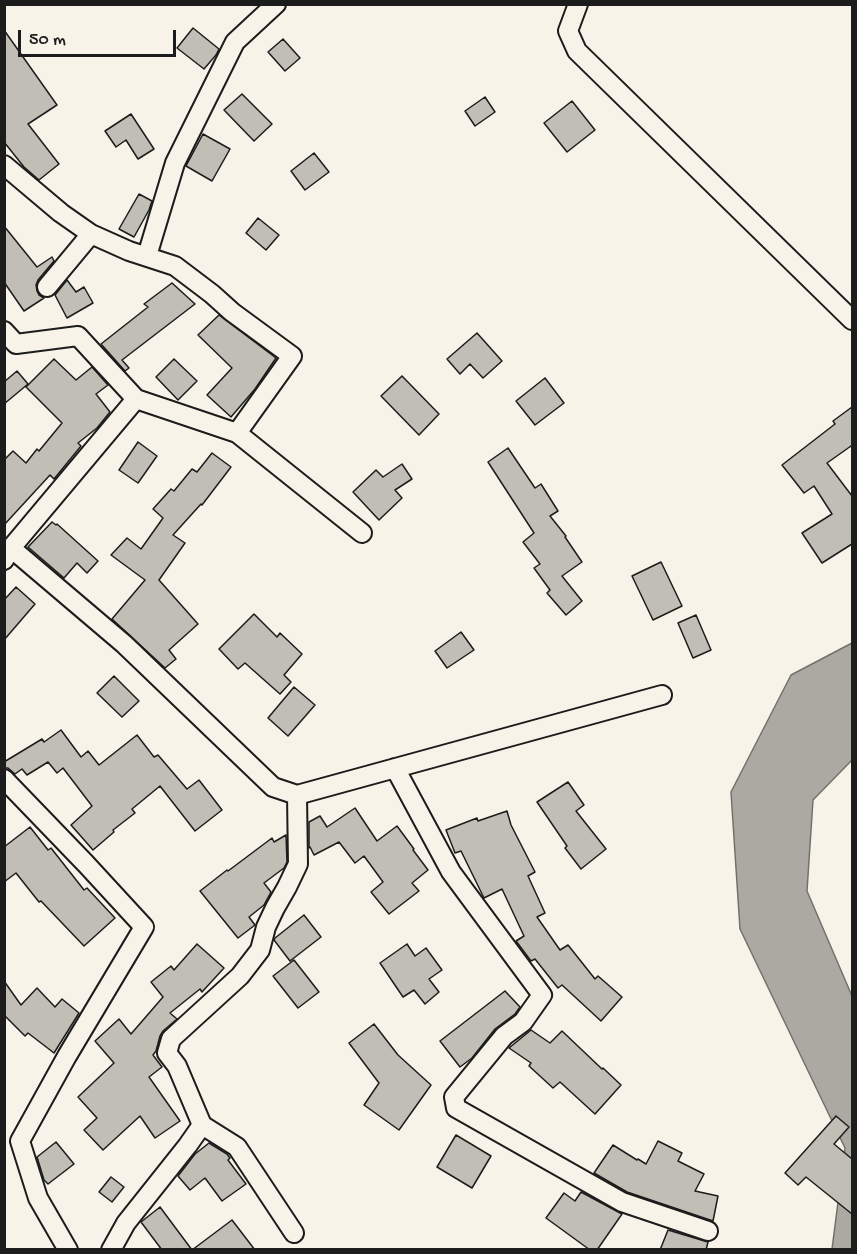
<!DOCTYPE html>
<style>
body{margin:0}
#map{position:relative;width:857px;height:1254px;overflow:hidden;background:#f7f3e8;font-family:"Gochi Hand",sans-serif}
canvas{display:block}
.frame{position:absolute;inset:0;border:6px solid #1c1c1c;pointer-events:none}
.scale{position:absolute;left:18px;top:30px;width:158px;height:27px;box-sizing:border-box;border:3px solid #1c1c1c;border-top:0;padding-left:8px;font-size:18px;line-height:21px;white-space:nowrap;color:#1c1c1c;-webkit-text-stroke:4px #f7f3e8;paint-order:stroke}
</style>
<div id="map">
<canvas width="857" height="1254"></canvas>
<div class="frame"></div>
<div class="scale">50 m</div>
</div>
<script>
const ctx = document.querySelector('canvas').getContext('2d');
ctx.lineJoin = 'round';
function fill(path, color) {
  ctx.fillStyle = color;
  ctx.fill(path, 'evenodd');
}
function shape(rows) {
  const path = new Path2D();
  for (const r of rows) {
    path.moveTo(r[0], r[1]);
    for (let i = 2; i < r.length; i += 2) path.lineTo(r[i], r[i + 1]);
  }
  return path;
}
function strokePath(path, color, width, dash) {
  ctx.strokeStyle = color;
  ctx.lineWidth = width;
  ctx.lineCap = dash ? 'butt' : 'round';
  ctx.setLineDash(dash || []);
  ctx.stroke(path);
}
const water = shape([
 [852,643,852,760,813,800,807,891,852,996,852,1249,832,1249,845,1148,740,929,731,792,791,675,852,643]
]);
const building = shape([
 [193,28,219,49,216,55,204,69,177,48,193,28],
 [4,30,57,105,28,124,59,164,39,180,24,167,4,142,4,30],
 [283,39,300,58,285,71,268,52,283,39],
 [242,94,272,124,254,141,224,110,242,94],
 [485,97,495,112,475,126,465,111,485,97],
 [572,101,595,130,567,152,544,123,572,101],
 [131,114,154,149,138,159,126,140,116,147,105,131,131,114],
 [203,134,230,149,212,181,186,166,203,134],
 [314,153,329,172,305,190,291,171,314,153],
 [139,194,152,201,149,210,134,237,119,229,139,194],
 [258,218,279,235,266,250,246,233,258,218],
 [4,226,37,267,52,257,54,261,38,280,36,285,37,291,39,295,44,298,24,311,4,282,4,226],
 [67,280,76,292,84,287,93,303,67,318,55,295,67,280],
 [172,283,195,304,122,360,129,368,125,371,101,344,148,307,144,304,172,283],
 [219,315,276,358,255,389,231,417,207,395,232,368,198,335,219,315],
 [477,333,502,361,483,378,470,364,460,374,447,359,477,333],
 [54,359,76,380,92,367,108,385,96,394,110,412,97,428,78,443,81,446,54,479,50,475,4,525,4,460,13,451,26,463,37,449,39,451,62,423,26,387,54,359],
 [174,359,197,381,178,400,156,377,174,359],
 [17,371,28,384,4,404,4,382,17,371],
 [402,376,439,414,419,435,381,396,402,376],
 [545,378,564,403,535,425,516,401,545,378],
 [852,407,852,448,851,446,827,463,852,496,852,544,822,563,802,533,832,514,814,486,804,493,782,465,835,424,833,421,852,407],
 [138,442,157,456,138,483,119,470,138,442],
 [508,448,535,488,541,484,558,511,550,516,566,536,565,537,582,562,562,576,582,601,566,615,547,593,550,590,534,568,540,564,523,542,534,533,488,462,508,448],
 [212,453,231,467,202,505,201,504,173,535,185,543,159,580,198,624,169,650,176,659,165,668,112,619,145,580,111,555,127,538,141,549,163,518,153,509,171,489,174,491,192,469,197,472,212,453],
 [402,464,412,479,395,490,402,498,379,520,353,492,376,470,383,477,402,464],
 [52,522,56,525,57,524,98,561,87,573,77,563,64,578,28,547,52,522],
 [661,562,682,606,653,620,632,576,661,562],
 [16,587,35,604,4,640,4,600,16,587],
 [254,614,277,637,280,633,302,654,284,675,291,682,280,694,245,663,238,669,219,649,254,614],
 [696,615,711,650,693,658,678,623,696,615],
 [461,632,474,650,447,668,435,651,461,632],
 [114,676,139,701,122,717,97,693,114,676],
 [294,687,315,705,288,736,268,718,294,687],
 [61,730,81,757,88,751,99,765,137,735,154,757,158,755,187,789,199,780,222,810,195,831,160,786,132,809,135,813,113,830,114,832,93,850,71,825,92,806,63,768,57,773,48,762,27,775,22,769,15,774,8,768,4,768,4,762,42,739,44,742,61,730],
 [568,782,584,805,576,811,606,849,581,869,565,848,567,846,537,802,568,782],
 [355,808,377,841,397,826,414,849,413,850,428,870,412,883,419,891,389,914,371,892,383,882,364,856,355,863,339,842,314,855,310,847,309,848,309,822,320,816,327,827,355,808],
 [507,811,511,825,535,872,528,876,545,913,537,917,560,950,568,945,595,979,598,976,622,997,601,1021,562,985,558,988,535,959,531,961,516,941,524,936,502,889,484,898,461,851,455,853,446,830,477,818,478,821,507,811],
 [30,827,48,850,51,848,84,890,87,888,115,918,84,946,41,901,39,902,16,873,4,882,4,847,30,827],
 [286,835,287,862,284,868,264,883,271,892,264,905,249,917,255,925,238,938,200,891,227,870,228,871,272,838,274,842,286,835],
 [304,915,321,937,290,961,274,940,275,938,304,915],
 [197,944,224,968,202,992,200,989,170,1013,177,1019,163,1031,160,1036,156,1051,153,1055,162,1067,149,1077,180,1121,155,1138,140,1116,103,1150,84,1130,97,1118,78,1097,114,1063,95,1041,119,1019,131,1034,163,997,151,982,171,966,174,970,197,944],
 [407,944,415,956,426,948,442,970,429,979,439,992,425,1004,414,990,403,997,380,963,407,944],
 [294,960,319,992,298,1008,273,976,294,960],
 [4,981,21,1005,37,988,55,1007,62,999,79,1013,54,1053,28,1033,25,1036,4,1015,4,981],
 [505,991,520,1007,515,1014,495,1029,472,1058,460,1067,440,1041,505,991],
 [374,1024,398,1055,431,1085,399,1130,364,1105,379,1083,349,1043,374,1024],
 [531,1030,550,1043,562,1031,602,1069,603,1068,621,1085,595,1114,560,1082,553,1088,529,1066,531,1063,509,1048,531,1030],
 [836,1116,849,1127,834,1144,852,1159,852,1214,806,1177,798,1185,785,1173,836,1116],
 [456,1135,491,1156,472,1188,437,1167,456,1135],
 [658,1141,682,1153,678,1161,704,1174,695,1191,718,1196,713,1221,627,1192,594,1173,613,1145,637,1160,638,1159,646,1164,658,1141],
 [56,1142,74,1164,48,1184,44,1180,37,1157,56,1142],
 [209,1143,227,1154,230,1158,228,1160,246,1184,222,1201,205,1178,190,1190,178,1176,195,1154,209,1143],
 [111,1177,124,1187,112,1202,99,1192,111,1177],
 [581,1192,622,1214,597,1250,590,1250,546,1218,564,1193,575,1201,581,1192],
 [160,1207,192,1250,162,1250,141,1222,160,1207],
 [232,1220,255,1250,192,1250,232,1220],
 [668,1230,708,1242,706,1250,660,1250,668,1230]
]);
const minor = shape([
 [578,4,568,31,577,51,852,320],
 [4,165,61,213,91,234,129,251,175,266,212,294,232,312,292,356,237,433,136,399,11,548,4,560],
 [147,256,175,163,235,42,276,4],
 [47,287,91,234],
 [4,331,16,344,78,336,136,399],
 [237,433,362,533],
 [11,548,124,644,273,787,297,795,662,695],
 [395,768,451,872,542,995,523,1022,504,1036,454,1097,456,1108,622,1202,708,1231],
 [4,779,86,864,144,927,67,1056,20,1141,38,1198,68,1250],
 [294,1233,237,1147,202,1125,177,1066,167,1053,171,1039,240,976,260,950,266,927,275,908,287,887,298,864,297,795],
 [111,1250,126,1223,188,1145,202,1125]
]);
fill(water, '#aca9a2');
strokePath(water, '#72716c', 1.5);
fill(building, '#c0beb5');
strokePath(building, '#1c1c1c', 1.5);
strokePath(minor, '#1c1c1c', 22);
strokePath(minor, '#f7f3e8', 18);
</script>
